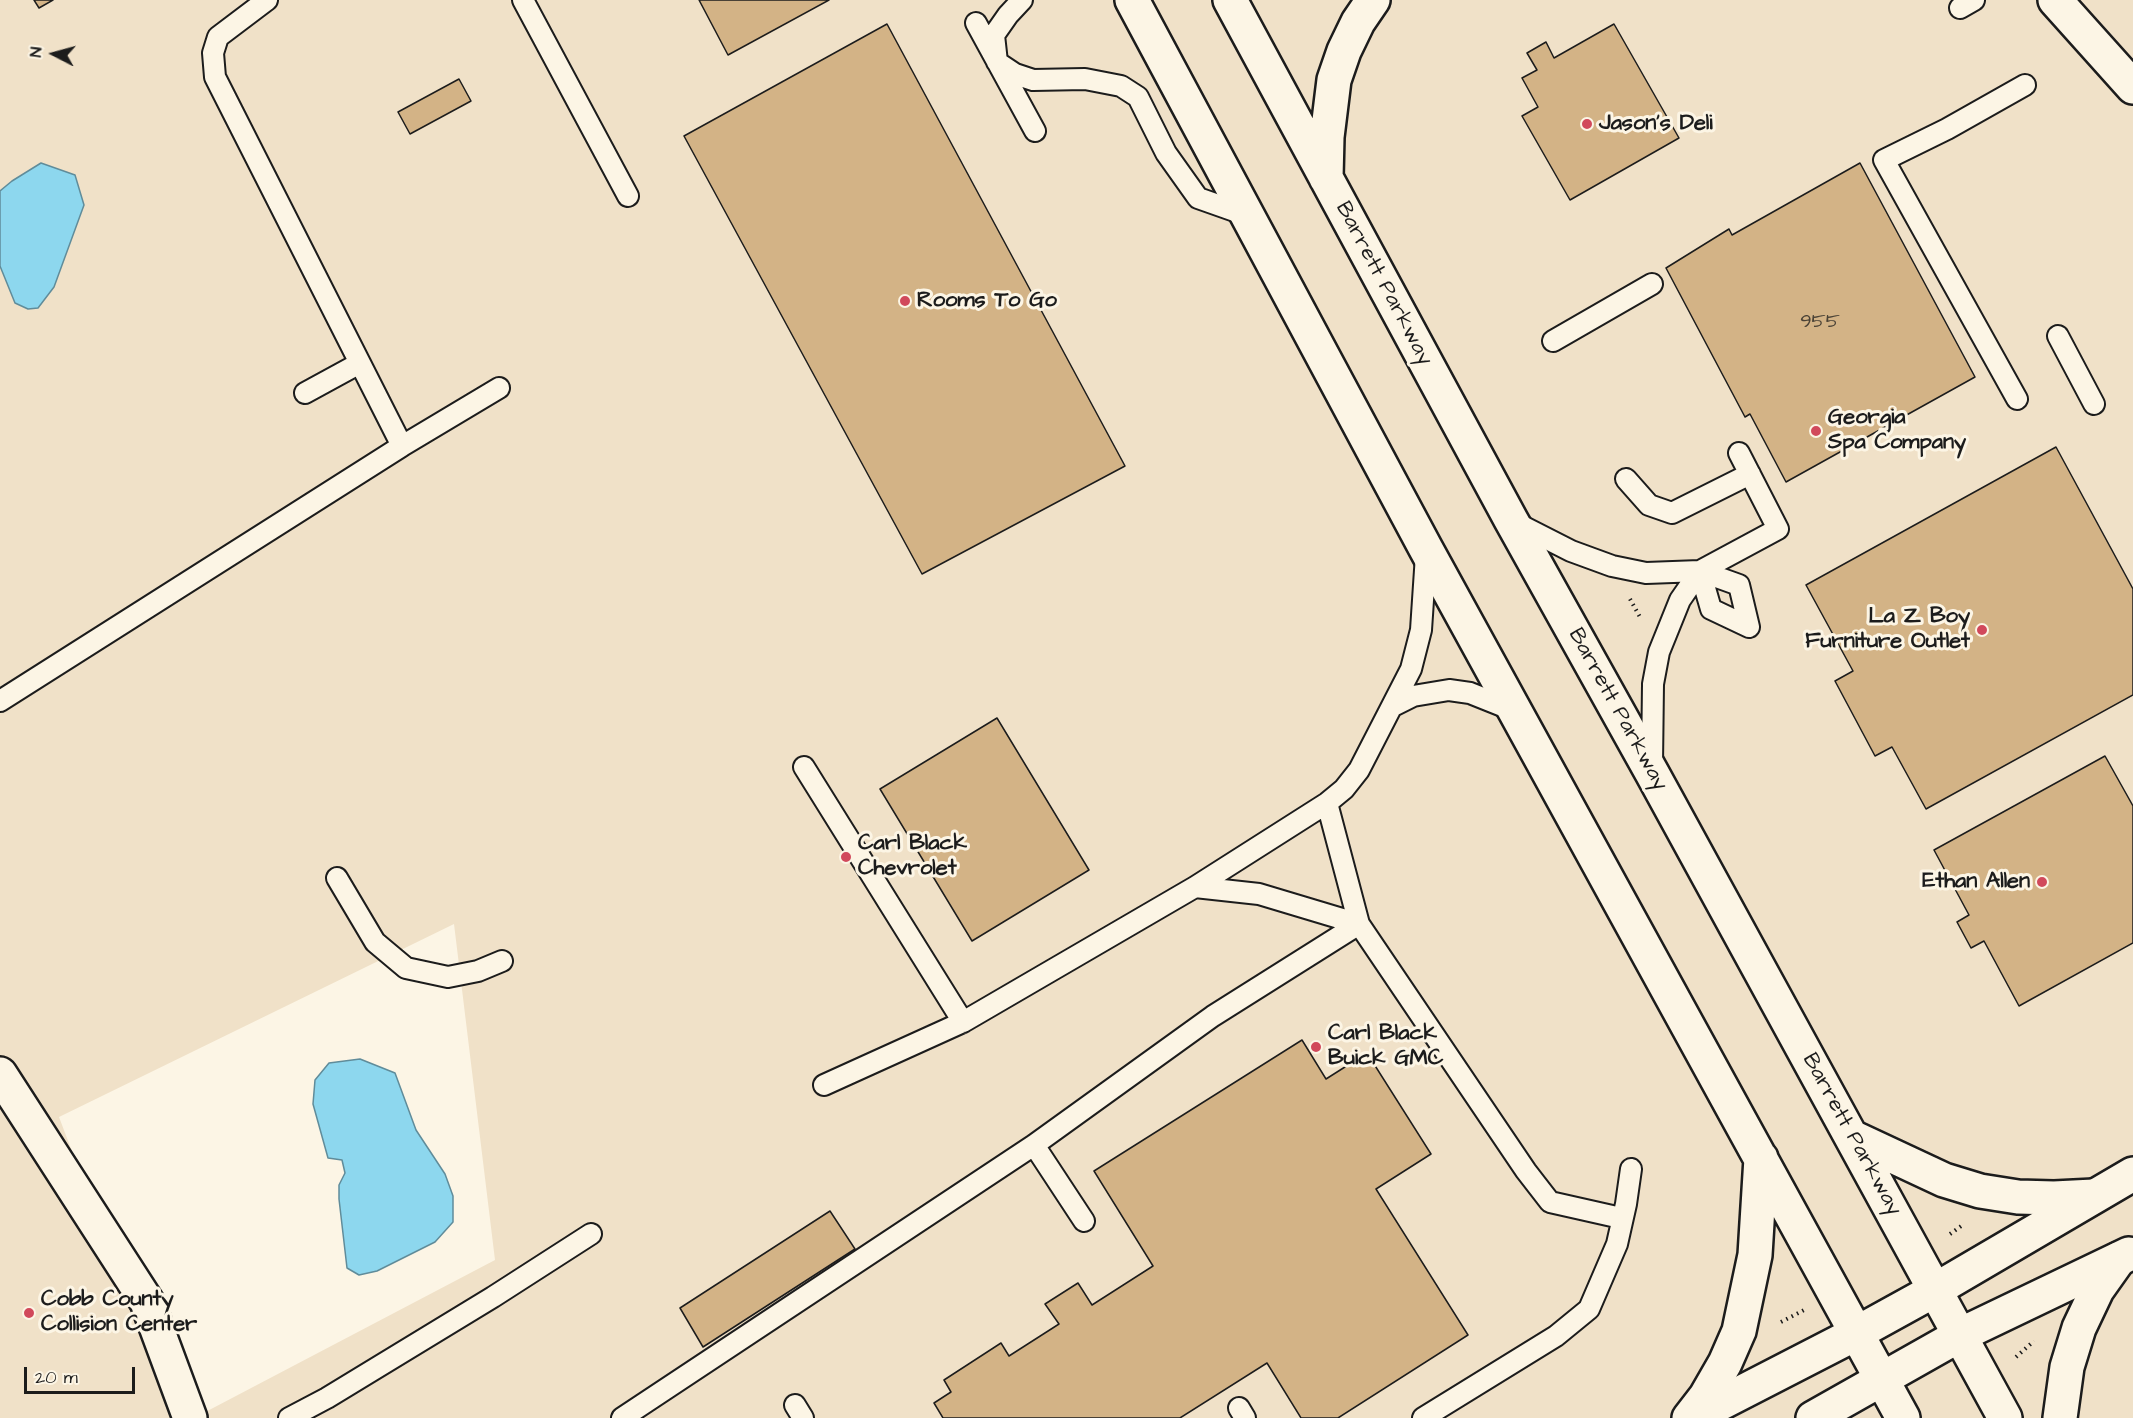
<!DOCTYPE html>
<style>
body{margin:0}
#map{position:relative;width:2133px;height:1418px;overflow:hidden;background:#fcf5e5;font-family:"Architects Daughter",sans-serif}
canvas{display:block}
.north{position:absolute;left:24px;top:24px;width:60px;height:60px;-webkit-text-stroke:4px #fcf5e5;paint-order:stroke;rotate:276deg;font-size:16px;font-weight:700;line-height:24px;text-align:center;color:#1c1c1c}
.north::after{content:'';display:block;margin:auto;width:21px;height:27px;background:#1c1c1c;clip-path:polygon(50% 0,100% 100%,50% 72%,0 100%)}
.scale{position:absolute;left:24px;top:1367px;width:111px;height:27px;box-sizing:border-box;border:3px solid #1c1c1c;border-top:0;padding-left:8px;font-size:18px;line-height:21px;white-space:nowrap;color:#1c1c1c;-webkit-text-stroke:4px #fcf5e5;paint-order:stroke}
</style>
<div id="map">
<canvas width="2133" height="1418"></canvas>
<div class="north">N</div>
<div class="scale">20 m</div>
</div>
<script>
const ctx = document.querySelector('canvas').getContext('2d');
ctx.lineJoin = 'round';
function fill(path, color) {
  ctx.fillStyle = color;
  ctx.fill(path, 'evenodd');
}
function shape(rows) {
  const path = new Path2D();
  for (const r of rows) {
    path.moveTo(r[0], r[1]);
    for (let i = 2; i < r.length; i += 2) path.lineTo(r[i], r[i + 1]);
  }
  return path;
}
function strokePath(path, color, width, dash) {
  ctx.strokeStyle = color;
  ctx.lineWidth = width;
  ctx.lineCap = dash ? 'butt' : 'round';
  ctx.setLineDash(dash || []);
  ctx.stroke(path);
}
function label(font, color, halo, rows, align = 'center') {
  ctx.font = font + ' "Architects Daughter",sans-serif';
  ctx.lineWidth = 6;
  ctx.setLineDash([]);
  ctx.textBaseline = 'middle';
  ctx.strokeStyle = halo;
  ctx.fillStyle = color;
  for (const [text, x, y, turn = 0] of rows) {
    ctx.save();
    ctx.translate(x, y);
    ctx.rotate((+turn || 0) * Math.PI / 180);
    ctx.textAlign = isNaN(turn) ? turn : align;
    if (halo) ctx.strokeText(text, 0, 0);
    ctx.fillText(text, 0, 0);
    ctx.restore();
  }
}
const built = shape([
 [0,0,2133,0,2133,1418,194,1418,495,1260,454,924,59,1117,173,1418,0,1418]
]);
const water = shape([
 [41,163,75,175,84,205,54,287,38,308,28,309,15,303,0,266,0,191,12,181,41,163],
 [360,1059,395,1073,416,1130,445,1174,453,1196,453,1222,435,1242,377,1271,359,1275,347,1268,339,1199,339,1185,345,1173,342,1160,328,1158,313,1104,315,1080,329,1063,360,1059]
]);
const building = shape([
 [34,0,53,0,39,8,34,0],
 [699,0,829,0,728,55,699,0],
 [887,24,1125,466,922,574,684,136,887,24],
 [1614,24,1679,138,1570,200,1522,116,1538,107,1522,78,1537,70,1527,53,1546,42,1554,58,1614,24],
 [459,79,471,101,410,134,398,112,459,79],
 [1860,163,1975,377,1786,482,1750,414,1745,417,1666,268,1729,229,1732,235,1860,163],
 [2056,447,2133,589,2133,695,1926,809,1892,747,1875,756,1835,681,1853,671,1806,585,2056,447],
 [997,718,1089,870,972,941,880,789,997,718],
 [2105,756,2133,806,2133,943,2019,1006,1984,941,1971,948,1957,922,1969,915,1934,850,2105,756],
 [1302,1040,1326,1079,1367,1053,1431,1154,1376,1189,1468,1335,1338,1418,1301,1418,1267,1363,1180,1418,943,1418,934,1403,951,1392,944,1380,1001,1343,1009,1356,1059,1324,1045,1304,1078,1283,1092,1305,1153,1266,1094,1171,1302,1040],
 [830,1211,855,1249,703,1347,680,1308,830,1211]
]);
const path = shape([
 [1630,599,1641,619],
 [1950,1234,1964,1224],
 [1781,1322,1804,1310],
 [2016,1357,2034,1341]
]);
const lane = shape([
 [267,0,218,37,213,53,215,77,402,446],
 [523,0,628,196],
 [1022,0,1008,15,994,35,997,62,1015,74,1033,80,1085,79,1121,86,1138,97,1166,153,1198,198,1249,216],
 [1960,8,1974,0],
 [976,23,1035,131],
 [2058,336,2094,404],
 [1553,341,1652,284],
 [305,393,360,363],
 [2017,399,1884,160,1947,129,2025,85],
 [1626,479,1649,505,1672,513,1750,474],
 [1514,522,1571,551,1612,566,1646,573,1700,571,1739,585,1749,627],
 [1700,571,1711,609,1749,627],
 [0,701,402,446,499,388],
 [1395,705,1413,696,1449,690,1470,693,1515,711],
 [1652,764,1653,684,1659,652,1680,600,1700,571,1778,529,1739,453],
 [804,767,963,1022],
 [1327,803,1359,924,1526,1171,1550,1202,1621,1218],
 [337,878,375,942,406,968,448,977,478,971,502,961],
 [1195,887,1259,894,1359,924],
 [824,1085,963,1022,1195,887,1327,803,1344,789,1359,770,1411,669,1421,630,1426,555],
 [1034,1145,1084,1221],
 [795,1405,803,1418],
 [1239,1408,1245,1418],
 [289,1418,327,1398,493,1297,591,1234],
 [622,1418,1034,1145,1213,1016,1359,924],
 [1423,1418,1556,1336,1589,1309,1617,1244,1626,1204,1631,1169]
]);
const street = shape([
 [2055,0,2133,87],
 [0,1074,147,1302,190,1418],
 [1935,1290,2133,1174],
 [1960,1335,2129,1254]
]);
const secondary = shape([
 [1692,1418,1857,1333,1935,1290],
 [1813,1418,1960,1335]
]);
const highway = shape([
 [1132,0,1426,549,1903,1418],
 [1230,0,1511,520,1652,773,2005,1418],
 [1326,178,1327,137,1334,80,1344,51,1358,22,1373,0],
 [1852,1137,1944,1180,1980,1191,2018,1197,2054,1198,2094,1196],
 [1689,1418,1706,1396,1725,1363,1739,1331,1755,1255,1761,1158],
 [2060,1418,2067,1367,2079,1328,2097,1290,2119,1259]
]);
const markers = [
 [1587,124,6,"#d1495b"],
 [905,301,6,"#d1495b"],
 [1816,431,6,"#d1495b"],
 [1982,630,6,"#d1495b"],
 [846,857,6,"#d1495b"],
 [2042,882,6,"#d1495b"],
 [1316,1047,6,"#d1495b"],
 [29,1313,6,"#d1495b"]
];
const numberNames = [
 ["955",1820,323]
];
const poiNames = [
 ["Jason's Deli",1599,124],
 ["Rooms To Go",917,301],
 ["Georgia",1828,418],
 ["Spa Company",1828,443],
 ["La Z Boy",1970,617,"right"],
 ["Furniture Outlet",1970,642,"right"],
 ["Carl Black",858,844],
 ["Chevrolet",858,869],
 ["Ethan Allen",2030,882,"right"],
 ["Carl Black",1328,1034],
 ["Buick GMC",1328,1059],
 ["Cobb County",41,1300],
 ["Collision Center",41,1325]
];
const streetNames = [
 ["Barrett Parkway",1383,284,62],
 ["Barrett Parkway",1617,710,61],
 ["Barrett Parkway",1851,1135,61]
];
fill(built, '#f0e1c8');
fill(water, '#8dd7ee');
strokePath(water, '#608c9a', 1.5);
fill(building, '#d3b386');
strokePath(building, '#1c1c1c', 1.5);
strokePath(lane, '#1c1c1c', 24);
strokePath(street, '#1c1c1c', 38);
strokePath(secondary, '#1c1c1c', 38);
strokePath(highway, '#1c1c1c', 38);
strokePath(path, '#1c1c1c', 4, [1.5, 4.5]);
strokePath(lane, '#fcf5e5', 20);
strokePath(street, '#fcf5e5', 33);
strokePath(secondary, '#fcf5e5', 33);
strokePath(highway, '#fcf5e5', 33);
for (const [x, y, r, color] of markers) {
  const dot = new Path2D();
  dot.arc(x, y, r, 0, 2 * Math.PI);
  ctx.fillStyle = color;
  ctx.fill(dot);
  strokePath(dot, '#fcf5e5', 2);
}
label('20px', '#4a4236', null, numberNames);
label('bold 22px', '#1c1c1c', '#fcf5e5', poiNames, 'left');
label('22px', '#1c1c1c', '#fcf5e5', streetNames);
</script>
